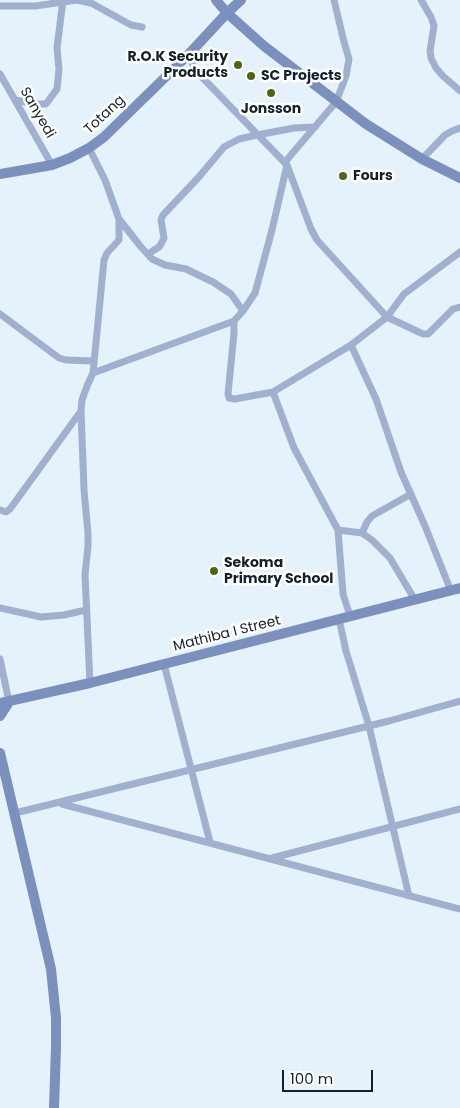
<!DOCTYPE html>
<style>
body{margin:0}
#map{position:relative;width:460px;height:1108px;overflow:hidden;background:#e5f1fb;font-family:Poppins,sans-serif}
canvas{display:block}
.scale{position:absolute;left:282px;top:1070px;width:91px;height:22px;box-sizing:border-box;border:2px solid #15212a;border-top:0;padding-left:6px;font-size:15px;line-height:18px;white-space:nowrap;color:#15212a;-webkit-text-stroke:4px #fff;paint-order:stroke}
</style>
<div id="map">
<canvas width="460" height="1108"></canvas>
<div class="scale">100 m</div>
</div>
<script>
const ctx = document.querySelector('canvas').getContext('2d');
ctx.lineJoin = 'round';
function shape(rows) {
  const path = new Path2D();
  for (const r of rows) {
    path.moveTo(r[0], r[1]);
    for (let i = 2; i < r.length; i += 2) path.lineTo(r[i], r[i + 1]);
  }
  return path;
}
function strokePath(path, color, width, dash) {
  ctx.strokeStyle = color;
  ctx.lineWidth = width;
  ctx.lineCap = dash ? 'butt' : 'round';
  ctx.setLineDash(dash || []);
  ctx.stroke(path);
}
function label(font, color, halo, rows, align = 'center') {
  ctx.font = font + ' Poppins,sans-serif';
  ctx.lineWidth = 5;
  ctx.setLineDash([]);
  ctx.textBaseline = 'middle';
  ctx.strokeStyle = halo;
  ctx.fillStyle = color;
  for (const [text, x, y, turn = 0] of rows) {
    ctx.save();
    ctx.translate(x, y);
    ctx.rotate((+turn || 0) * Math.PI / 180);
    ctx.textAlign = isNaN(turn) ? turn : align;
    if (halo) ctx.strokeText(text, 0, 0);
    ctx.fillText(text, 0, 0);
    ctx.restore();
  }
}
const street = shape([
 [421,0,431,17,434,26,430,51,431,58,436,68,443,76,460,91],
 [0,6,35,6,77,0,91,3,131,25,142,27],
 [189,54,192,63,198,73,287,165,311,229,317,240,387,317,423,334,428,334,453,309,460,307],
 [0,74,52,165],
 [15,100,37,104,46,104,57,89,59,69,57,48,63,0],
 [89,148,105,180,119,219,141,247,152,259,165,265,186,269,213,282,231,294,243,311],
 [422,159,445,135,452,131,460,128],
 [285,162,336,102,346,76,349,59,344,42,334,0],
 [148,254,159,247,162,242,164,238,161,220,163,215,198,178,224,147,239,139,257,135,294,128,315,127],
 [0,314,59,358,66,360,94,361],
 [234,321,234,333,228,394,229,398,235,399,273,392,294,448,338,530,343,594,350,616],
 [351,345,387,317,404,294,460,252],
 [93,373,104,260,107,253,119,240,119,219],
 [273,392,351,345,376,399,401,472,425,526,451,591],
 [0,510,6,512,10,509,81,411],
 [338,530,362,533,372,540,390,558,415,600],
 [362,533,367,522,372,516,411,494],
 [0,608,41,617,64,615,86,610],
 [339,619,346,651,369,726,409,896],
 [0,659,9,702],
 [164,664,210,842],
 [90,683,85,575,88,546,88,533,84,490,81,411,82,400,87,386,93,373,234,321,243,311,255,293,272,230,287,165],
 [62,804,460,909],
 [15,813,389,721,460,701],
 [272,858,460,809]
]);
const secondary = shape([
 [216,0,227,13,264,46,366,124,422,159,460,178],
 [0,174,52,165,70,158,89,148,104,137,189,54,227,13,241,0],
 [0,703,90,683,460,588],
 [0,716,9,702],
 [0,753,51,969,56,1018,56,1047,54,1108]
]);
const markers = [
 [238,65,5,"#4e6614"],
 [251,76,5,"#4e6614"],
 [271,93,5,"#4e6614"],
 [343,176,5,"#4e6614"],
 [214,571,5,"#4e6614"]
];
const poiNames = [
 ["R.O.K Security",228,57,"right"],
 ["Products",228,73,"right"],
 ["SC Projects",261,76],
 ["Jonsson",271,109,"center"],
 ["Fours",353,176],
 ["Sekoma",224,563],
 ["Primary School",224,579]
];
const streetNames = [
 ["Sanyedi",37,113,60],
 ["Totang",105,115,-43],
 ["Mathiba I Street",227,634,-14]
];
strokePath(street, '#a1b0cf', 7);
strokePath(secondary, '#7c90be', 10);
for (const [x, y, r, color] of markers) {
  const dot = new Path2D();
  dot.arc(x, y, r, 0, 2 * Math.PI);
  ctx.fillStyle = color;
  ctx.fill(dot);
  strokePath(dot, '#fff', 2);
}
label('bold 14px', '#15212a', '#fff', poiNames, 'left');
label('14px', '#15212a', '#fff', streetNames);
</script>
